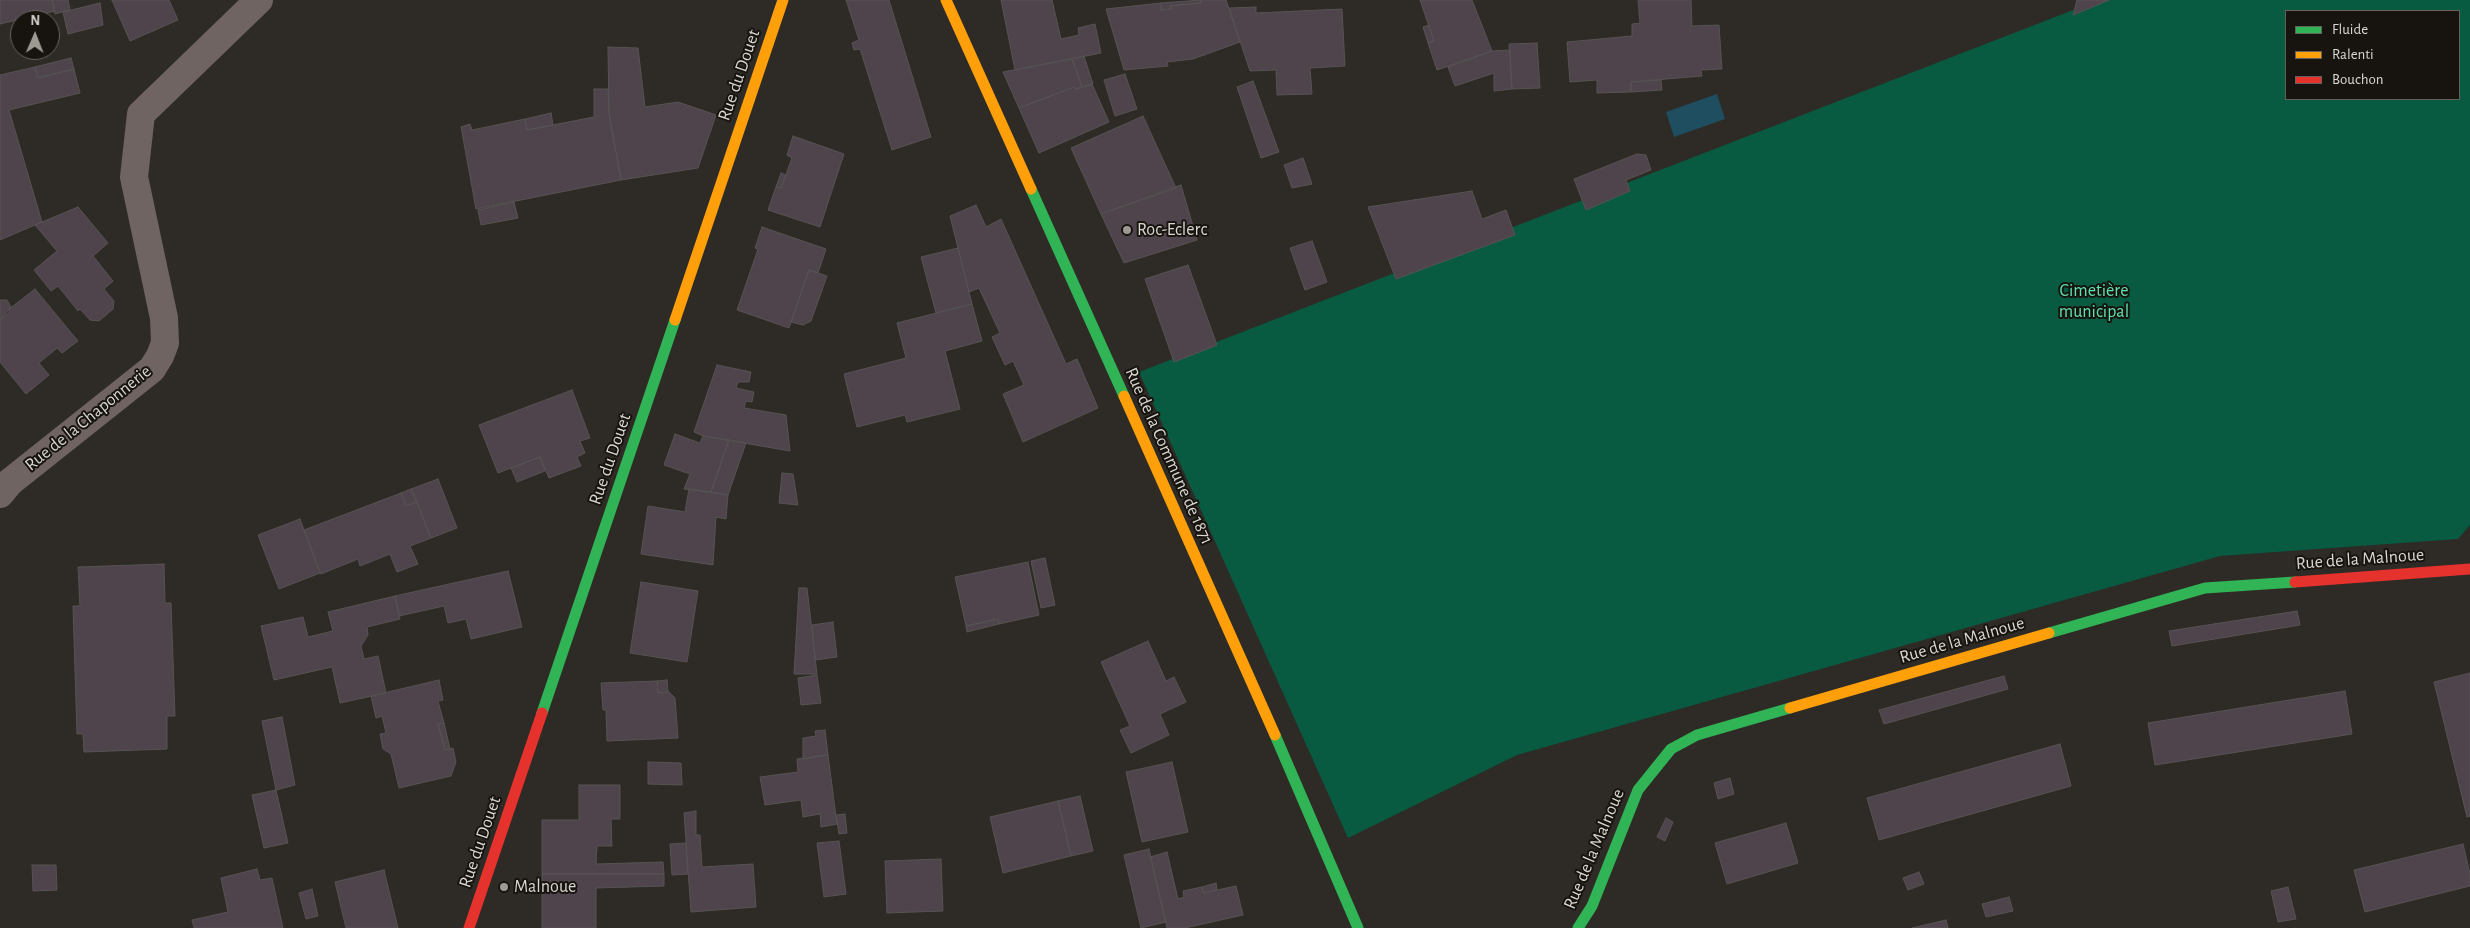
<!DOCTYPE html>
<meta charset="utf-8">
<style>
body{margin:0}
#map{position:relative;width:2470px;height:928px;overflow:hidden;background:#2e2b26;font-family:"Alegreya Sans",sans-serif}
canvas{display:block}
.legend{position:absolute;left:2285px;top:10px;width:175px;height:90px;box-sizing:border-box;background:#171410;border:1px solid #65625d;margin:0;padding:6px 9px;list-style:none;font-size:15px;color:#d9d6d0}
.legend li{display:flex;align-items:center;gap:10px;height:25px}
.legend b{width:25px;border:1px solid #65625d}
.north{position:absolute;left:10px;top:10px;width:50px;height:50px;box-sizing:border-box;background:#171410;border:1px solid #65625d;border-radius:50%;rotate:1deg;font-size:14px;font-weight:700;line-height:20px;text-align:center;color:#d9d6d0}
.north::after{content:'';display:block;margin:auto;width:18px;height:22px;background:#9d9a94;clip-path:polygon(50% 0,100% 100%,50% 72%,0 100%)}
</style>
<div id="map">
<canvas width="2470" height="928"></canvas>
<ul class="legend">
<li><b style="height:6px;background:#30b455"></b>Fluide</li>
<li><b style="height:6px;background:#ff9f0a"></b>Ralenti</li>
<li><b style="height:6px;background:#e5322d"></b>Bouchon</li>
</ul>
<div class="north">N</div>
</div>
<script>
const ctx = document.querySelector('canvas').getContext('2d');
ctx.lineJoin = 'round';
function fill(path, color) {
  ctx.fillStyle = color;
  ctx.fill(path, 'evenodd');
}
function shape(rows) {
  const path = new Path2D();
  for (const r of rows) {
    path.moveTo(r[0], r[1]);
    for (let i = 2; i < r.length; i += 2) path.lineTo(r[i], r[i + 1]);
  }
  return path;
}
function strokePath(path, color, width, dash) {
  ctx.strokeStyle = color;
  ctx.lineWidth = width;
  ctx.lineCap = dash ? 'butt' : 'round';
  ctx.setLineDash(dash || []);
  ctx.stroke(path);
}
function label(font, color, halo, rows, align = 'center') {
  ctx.font = font + ' "Alegreya Sans",sans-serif';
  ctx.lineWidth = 4;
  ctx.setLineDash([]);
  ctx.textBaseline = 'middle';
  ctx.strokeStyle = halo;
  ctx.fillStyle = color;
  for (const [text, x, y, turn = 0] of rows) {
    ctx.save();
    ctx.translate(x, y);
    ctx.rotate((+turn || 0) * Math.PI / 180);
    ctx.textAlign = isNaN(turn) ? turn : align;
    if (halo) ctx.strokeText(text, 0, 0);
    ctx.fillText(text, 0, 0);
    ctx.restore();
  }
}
const green = shape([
 [2099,0,2470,0,2470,525,2458,539,2220,556,1517,755,1348,838,1139,372],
 [2286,11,2459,11,2459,99,2286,99]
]);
const water = shape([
 [1717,94,1725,119,1674,137,1666,112]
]);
const building = shape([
 [0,0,52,0,55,11,0,24,0,0],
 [52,0,68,0,70,10,55,14,52,0],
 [112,0,169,0,178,20,130,41,112,0],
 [846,0,889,0,931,137,892,150,860,49,854,50,852,43,859,40,846,0],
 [1001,0,1052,0,1061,39,1079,35,1078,28,1095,24,1101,53,1015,70,1001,0],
 [1201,0,1226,0,1240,42,1193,59,1167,62,1168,66,1124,70,1106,9,1161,3,1161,10,1171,9,1170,6,1201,3,1201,0],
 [1201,0,1201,3,1170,6,1171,9,1161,10,1161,3,1201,0],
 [1420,0,1472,0,1492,51,1437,70,1428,43,1434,41,1420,0],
 [1638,0,1691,0,1692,26,1719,25,1722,69,1701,70,1702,76,1631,82,1631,92,1597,93,1597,80,1570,82,1567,42,1632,36,1632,24,1640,23,1638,0],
 [2077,0,2109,0,2073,15,2077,0],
 [100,3,103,25,68,34,63,12,100,3],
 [1256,7,1256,13,1342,9,1345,66,1310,68,1312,94,1277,95,1276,70,1250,71,1229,8,1256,7],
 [1429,25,1434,41,1428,43,1423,27,1429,25],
 [1537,43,1540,88,1512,89,1509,44,1537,43],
 [608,47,638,48,645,107,678,102,716,115,698,168,621,180,609,113,608,47],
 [1510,50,1512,89,1494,91,1494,73,1455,86,1448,67,1492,51,1510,50],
 [1084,56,1093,84,1082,87,1072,59,1084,56],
 [71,58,74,69,38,78,35,67,71,58],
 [1072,59,1082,87,1076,89,1074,87,1019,108,1003,72,1072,59],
 [35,67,38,78,74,69,80,93,9,110,42,222,0,240,0,75,35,67],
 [1125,74,1137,109,1115,116,1104,80,1125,74],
 [1661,80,1662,90,1631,92,1631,82,1661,80],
 [1253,81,1279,152,1261,158,1237,87,1253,81],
 [1092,84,1109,122,1039,153,1019,108,1074,87,1076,89,1092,84],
 [594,89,608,89,609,113,621,180,476,209,461,127,470,124,472,130,525,119,527,130,594,117,594,89],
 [551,113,553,125,527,130,525,119,551,113],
 [1143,116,1176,188,1101,214,1071,148,1143,116],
 [793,136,844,154,820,227,768,210,776,187,781,188,792,158,787,155,793,136],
 [1637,154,1646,155,1651,170,1626,180,1630,191,1586,210,1574,179,1637,154],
 [1303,158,1312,184,1292,188,1284,165,1303,158],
 [781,173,786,175,781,188,776,187,781,173],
 [1181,185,1197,240,1124,263,1101,214,1181,185],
 [1472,191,1482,219,1506,210,1515,235,1396,279,1368,207,1472,191],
 [514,202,518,218,481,225,478,210,514,202],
 [976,205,986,227,1001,219,1066,364,1077,359,1098,408,1023,442,1003,394,1024,385,1013,361,1005,365,992,337,1000,333,979,288,969,292,950,216,976,205],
 [78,207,108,243,93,256,113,281,104,289,114,301,113,309,99,321,90,320,80,309,78,311,58,286,51,291,34,270,57,251,35,225,78,207],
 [762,227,826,249,818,273,809,270,789,328,737,310,758,249,755,248,762,227],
 [1312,241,1327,282,1305,290,1290,248,1312,241],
 [958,248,972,304,936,313,921,257,958,248],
 [1188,265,1217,345,1174,362,1145,279,1188,265],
 [809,270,827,276,811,321,803,325,791,322,809,270],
 [35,289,78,341,62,353,57,348,39,363,49,375,26,394,0,362,0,320,10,311,8,310,35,289],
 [0,300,7,300,11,307,0,320,0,300],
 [972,304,982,341,945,351,960,409,907,422,905,415,857,427,844,374,906,358,897,323,972,304],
 [717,365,751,372,749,382,738,382,736,388,754,392,752,402,746,401,744,408,786,415,790,451,703,436,694,432,717,365],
 [572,390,590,438,580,441,585,453,577,457,581,466,549,478,540,457,498,473,479,425,572,390],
 [675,434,700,443,703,436,729,440,711,492,684,489,690,474,664,465,675,434],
 [729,440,746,443,728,495,711,492,729,440],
 [540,457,545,471,517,482,511,468,540,457],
 [782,473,793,474,798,505,779,503,782,473],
 [438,479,457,528,431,538,411,489,438,479],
 [411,489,417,502,406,506,401,493,411,489],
 [689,489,728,495,726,519,716,517,713,565,641,554,648,506,685,512,689,489],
 [401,493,406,506,417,502,431,538,410,546,418,564,397,572,390,554,360,566,358,559,321,574,304,530,401,493],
 [300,519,320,573,279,589,258,535,300,519],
 [1045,558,1055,605,1041,608,1031,561,1045,558],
 [1028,562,1039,615,999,624,998,619,966,626,955,577,1028,562],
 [164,564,165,603,171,603,175,716,167,716,167,749,84,752,83,734,77,734,73,606,80,606,78,567,164,564],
 [508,571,522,627,471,639,466,619,448,623,444,606,399,616,395,596,508,571],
 [641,582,698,591,687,662,630,653,641,582],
 [799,588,807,588,817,674,794,674,799,588],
 [395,596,400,619,367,627,368,635,361,646,364,659,378,656,386,693,340,703,332,667,274,680,261,626,303,617,308,637,333,631,328,612,395,596],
 [2297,611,2300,625,2172,646,2169,631,2297,611],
 [998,619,999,624,967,632,966,626,998,619],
 [833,622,837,657,815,660,812,625,833,622],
 [1148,641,1166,681,1174,677,1186,702,1160,714,1169,735,1131,753,1120,730,1130,726,1101,662,1148,641],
 [2470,673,2470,816,2467,817,2434,682,2470,673],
 [817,675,821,703,801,705,798,678,817,675],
 [2004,676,2008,689,1884,724,1879,710,2004,676],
 [439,680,443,700,438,701,444,723,438,724,445,750,453,748,456,762,451,776,399,788,391,754,383,749,380,734,386,733,382,716,376,718,371,696,439,680],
 [667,680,668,692,658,693,657,681,667,680],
 [657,681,658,693,669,692,675,698,678,738,607,741,606,710,603,710,601,683,657,681],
 [2345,691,2352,734,2155,765,2148,723,2345,691],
 [282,717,295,785,276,790,262,721,282,717],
 [444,723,450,749,445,750,438,724,444,723],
 [825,730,828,755,803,759,803,738,816,736,815,731,825,730],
 [2060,744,2071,786,1879,840,1867,798,2060,744],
 [828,755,837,824,821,827,820,814,803,817,801,800,765,805,760,777,798,772,797,759,828,755],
 [648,762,681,763,682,785,648,784,648,762],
 [1172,762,1188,832,1142,842,1126,772,1172,762],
 [1730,778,1734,794,1718,799,1714,783,1730,778],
 [579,785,620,785,620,819,611,819,612,846,597,846,596,864,663,862,664,874,542,874,542,820,579,820,579,785],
 [276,790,288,843,264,848,252,795,276,790],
 [1080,796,1093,851,1071,856,1058,801,1080,796],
 [1058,801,1071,856,1003,873,990,817,1058,801],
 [696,811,696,835,700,835,702,867,753,864,756,907,691,912,684,813,696,811],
 [845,814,847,833,839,834,836,815,845,814],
 [1666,818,1673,822,1665,841,1657,837,1666,818],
 [1786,823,1798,863,1727,884,1715,843,1786,823],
 [839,841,846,894,824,897,817,843,839,841],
 [686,843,688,874,672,875,670,844,686,843],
 [2463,844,2470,874,2470,886,2365,912,2354,870,2463,844],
 [1149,849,1166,922,1141,928,1124,855,1149,849],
 [1167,852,1178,899,1184,897,1183,891,1202,887,1203,893,1236,886,1243,915,1185,928,1167,928,1150,857,1167,852],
 [941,859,943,911,887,913,885,861,941,859],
 [32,865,56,865,57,890,33,891,32,865],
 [257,869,260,880,272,878,283,928,194,928,192,920,228,912,221,878,257,869],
 [384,870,398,928,346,928,335,882,384,870],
 [1919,872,1924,884,1908,890,1903,878,1919,872],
 [542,874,664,874,664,886,596,888,596,928,542,928,542,874],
 [1216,883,1217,890,1203,893,1202,887,1216,883],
 [2288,887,2296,919,2278,922,2271,891,2288,887],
 [312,889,318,916,306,919,299,893,312,889],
 [2009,897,2013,911,1986,917,1982,904,2009,897],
 [1946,920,1948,928,1912,928,1946,920]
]);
const street = shape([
 [0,494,10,482,152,369,160,356,165,343,164,318,134,177,141,114,259,0]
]);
const fast = shape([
 [1031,189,1124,396],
 [2049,633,2205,588,2295,582],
 [542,713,675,320],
 [1275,735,1358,928],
 [1578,928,1592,906,1638,790,1671,749,1697,735,1790,708]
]);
const slow = shape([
 [946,0,1031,189],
 [675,320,783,0],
 [1124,396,1275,735],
 [1790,708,2049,633]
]);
const jam = shape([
 [2295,582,2470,569],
 [469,928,542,713]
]);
const markers = [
 [1127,230,5,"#9d9a94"],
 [504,887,5,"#9d9a94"]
];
const streetNames = [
 ["Rue du Douet",739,75,-71],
 ["Rue de la Chaponnerie",88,418,-39],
 ["Rue de la Commune de 1871",1169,456,66],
 ["Rue du Douet",610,459,-71],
 ["Rue de la Malnoue",2360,559,-4],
 ["Rue de la Malnoue",1962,640,-16],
 ["Rue du Douet",480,842,-71],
 ["Rue de la Malnoue",1594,849,-67]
];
const poiNames = [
 ["Roc-Eclerc",1137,230],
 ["Malnoue",514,887]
];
const parkNames = [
 ["Cimetière",2094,291],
 ["municipal",2094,312]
];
fill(green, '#085a41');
fill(water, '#1e4e5f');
fill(building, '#4f444c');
strokePath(building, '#565353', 1);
strokePath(street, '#6f6462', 28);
strokePath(fast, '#30b455', 11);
strokePath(slow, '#ff9f0a', 11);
strokePath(jam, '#e5322d', 11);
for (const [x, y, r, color] of markers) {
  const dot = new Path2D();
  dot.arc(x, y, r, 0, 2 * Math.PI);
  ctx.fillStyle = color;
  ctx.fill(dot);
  strokePath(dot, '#171410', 2);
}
label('18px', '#d9d6d0', '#171410', streetNames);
label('18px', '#d9d6d0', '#171410', poiNames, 'left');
label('18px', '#5ee1af', '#171410', parkNames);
</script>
